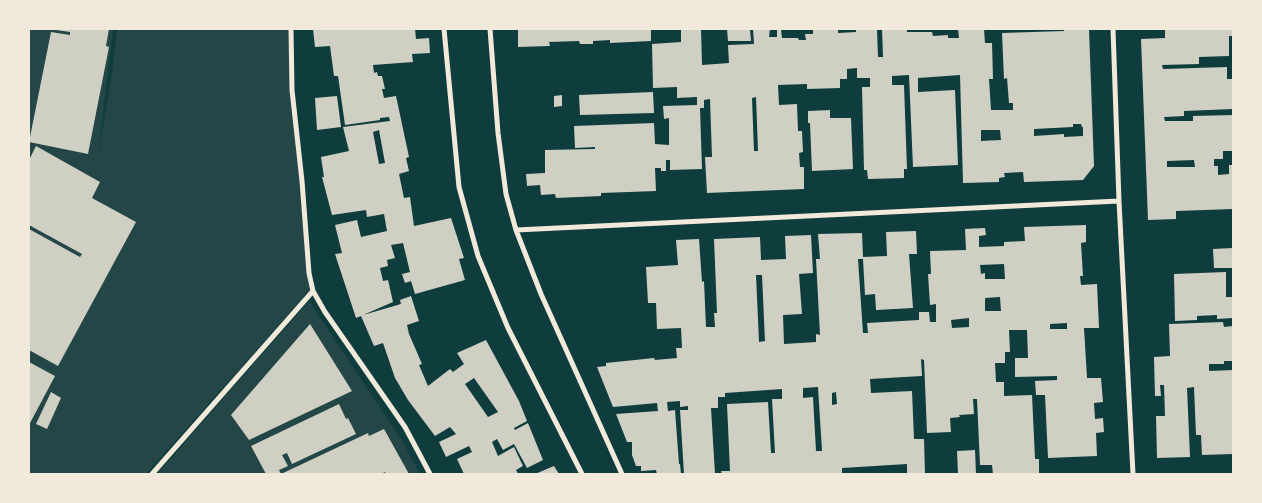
<!DOCTYPE html>
<style>
body{margin:0}
#map{position:relative;width:1262px;height:503px;overflow:hidden;background:#0f3d3e;font-family:"Alegreya Sans",sans-serif}
canvas{display:block}
.frame{position:absolute;inset:0;border:30px solid #f1e9da;pointer-events:none}
</style>
<div id="map">
<canvas width="1262" height="503"></canvas>
<div class="frame"></div>
</div>
<script>
const ctx = document.querySelector('canvas').getContext('2d');
ctx.lineJoin = 'round';
function fill(path, color) {
  ctx.fillStyle = color;
  ctx.fill(path, 'evenodd');
}
function shape(rows) {
  const path = new Path2D();
  for (const r of rows) {
    path.moveTo(r[0], r[1]);
    for (let i = 2; i < r.length; i += 2) path.lineTo(r[i], r[i + 1]);
  }
  return path;
}
function strokePath(path, color, width, dash) {
  ctx.strokeStyle = color;
  ctx.lineWidth = width;
  ctx.lineCap = dash ? 'butt' : 'round';
  ctx.setLineDash(dash || []);
  ctx.stroke(path);
}
const green = shape([
 [29,29,113,29,98,156,112,74,117,29,290,29,291,85,310,290,146,474,29,474],
 [309,301,403,442,420,474,157,474]
]);
const building = shape([
 [56,29,109,29,106,46,109,47,88,154,29,142,51,32,70,35,70,32,56,30],
 [313,29,415,29,416,39,429,38,430,53,412,54,413,62,373,65,374,73,377,72,378,76,382,76,385,89,382,89,384,98,396,96,409,157,406,158,409,171,399,174,404,198,410,197,414,226,451,218,464,258,459,259,465,280,415,294,411,281,405,283,402,274,410,272,403,243,391,245,395,258,387,260,388,266,380,268,383,281,388,280,393,302,363,315,401,304,400,300,411,296,419,321,407,325,409,334,422,364,419,365,428,386,450,369,453,372,464,364,457,353,486,340,519,401,527,421,514,428,515,430,528,423,543,460,527,468,514,444,503,450,497,439,492,442,498,456,514,447,523,466,516,470,518,474,464,474,457,459,472,452,469,446,446,457,439,442,456,434,450,427,435,436,408,400,395,378,383,343,374,346,361,316,356,318,335,254,342,253,335,225,357,220,361,237,387,231,384,214,367,217,366,210,332,215,322,177,324,177,321,157,349,151,343,127,390,121,389,117,380,118,380,120,345,125,338,76,334,76,330,46,315,47],
 [379,130,385,163,379,164,373,132],
 [474,378,498,412,488,417,465,384],
 [518,29,651,29,651,41,610,43,610,40,593,41,593,44,580,44,579,41,549,42,550,46,518,47],
 [681,29,701,29,702,65,729,63,728,45,754,44,753,29,770,29,769,37,777,37,777,29,781,29,782,38,798,38,799,40,806,40,805,34,813,34,813,29,838,29,838,33,856,32,856,29,877,29,878,57,883,57,882,29,907,29,907,32,932,32,933,36,948,35,948,38,959,38,958,29,984,29,985,43,992,43,993,79,989,79,991,110,1013,110,1013,103,1009,103,1007,78,1004,79,1002,33,1064,31,1064,29,1089,29,1094,166,1083,180,1024,182,1023,172,1004,173,1005,177,999,178,999,182,963,183,960,75,918,78,918,92,955,90,958,165,913,167,909,75,892,76,892,85,904,85,907,169,904,169,904,178,868,179,867,170,864,170,862,87,870,87,870,78,857,78,857,68,847,69,847,79,840,79,840,88,807,89,807,84,778,85,779,105,797,104,798,131,802,131,803,152,799,153,800,167,804,167,804,189,707,193,705,157,712,157,710,99,704,100,704,108,700,108,702,169,670,170,670,160,666,160,666,171,661,171,661,168,655,168,656,191,601,193,601,196,556,198,555,194,541,195,540,185,527,186,526,174,545,173,545,150,595,149,595,147,575,148,574,126,654,123,655,144,669,145,669,118,664,119,663,106,697,105,697,97,677,98,677,87,653,88,652,44,681,42],
 [756,97,758,151,754,151,752,98],
 [1073,124,1081,124,1082,127,1083,127,1083,136,1064,137,1064,134,1034,136,1034,129,1073,127],
 [981,130,1000,130,1001,140,981,141],
 [727,29,750,29,751,41,728,41],
 [1165,29,1233,29,1233,36,1229,36,1229,56,1199,57,1199,64,1162,65,1163,69,1227,67,1227,79,1233,79,1233,109,1184,111,1184,116,1164,117,1165,121,1193,121,1193,116,1233,115,1233,151,1223,151,1223,159,1214,159,1214,166,1218,166,1218,175,1229,174,1229,165,1233,165,1233,209,1176,211,1176,219,1148,220,1141,39,1165,38],
 [1194,160,1195,167,1167,167,1167,161],
 [653,92,654,113,580,115,579,95],
 [562,95,562,106,554,107,554,96],
 [337,96,341,127,317,130,315,98],
 [830,110,830,118,851,118,853,169,812,171,810,123,808,123,808,111],
 [36,146,100,182,92,198,136,222,58,366,29,350,29,229,80,257,82,254,29,225,29,160],
 [1086,225,1086,242,1081,243,1083,276,1080,276,1081,285,1097,284,1099,328,1084,328,1087,378,1101,378,1103,402,1094,403,1095,419,1103,418,1104,432,1096,433,1097,456,1048,458,1045,395,1036,395,1035,381,1057,380,1057,376,1015,377,1015,358,1028,358,1027,330,1009,330,1010,352,1005,352,1005,363,995,363,996,382,1004,382,1004,396,1032,395,1035,459,1039,459,1039,474,993,474,992,465,980,465,977,399,973,399,974,414,959,415,960,417,950,418,951,432,927,433,924,360,921,359,922,376,870,379,871,393,912,391,914,439,924,439,925,474,907,474,907,464,842,468,842,474,772,474,772,473,722,474,721,471,730,471,727,404,768,402,771,453,775,453,772,399,782,399,782,389,725,393,725,397,718,397,718,408,711,408,715,474,684,474,680,410,688,410,688,406,680,407,680,401,667,402,668,411,675,410,679,464,680,464,681,474,657,474,656,470,641,471,641,466,636,466,632,455,632,442,627,442,616,414,658,411,657,403,613,407,597,367,606,366,606,363,654,358,655,360,677,358,676,348,682,348,681,328,657,329,656,303,648,303,646,267,678,265,676,240,699,239,702,282,704,281,706,327,715,327,714,313,717,313,714,239,760,237,761,260,786,259,785,236,811,235,813,273,799,274,802,314,783,315,784,344,816,342,816,334,820,335,816,259,820,259,818,234,862,233,863,257,887,256,886,232,916,231,917,254,909,254,913,308,876,310,875,294,865,295,863,259,858,259,863,333,868,333,867,323,919,320,919,312,929,312,930,322,936,322,936,304,930,305,928,274,931,274,930,251,966,250,965,229,985,228,986,235,979,236,979,247,1004,246,1004,242,1025,241,1024,227],
 [1004,264,1005,279,985,279,985,273,981,274,980,265],
 [756,275,762,275,765,341,759,342],
 [1000,297,1001,311,985,311,985,298],
 [969,318,969,327,952,328,951,320],
 [1067,323,1067,329,1050,329,1050,324],
 [818,387,822,451,816,451,813,397,803,398,803,388],
 [836,392,837,404,832,405,832,393],
 [1233,248,1233,268,1214,268,1213,249],
 [1226,272,1226,297,1233,297,1233,318,1217,319,1217,315,1197,316,1197,320,1175,321,1174,274],
 [1223,322,1224,327,1233,326,1233,361,1224,361,1224,364,1209,364,1209,371,1233,370,1233,454,1202,455,1201,435,1196,435,1194,387,1187,388,1190,457,1157,458,1156,416,1165,416,1164,385,1160,385,1161,396,1155,396,1154,357,1170,356,1169,324],
 [310,324,352,391,249,440,231,415],
 [29,362,55,376,29,425],
 [51,392,61,398,47,429,36,424],
 [339,404,346,419,348,418,356,434,292,464,287,453,282,455,288,466,279,470,281,474,266,474,251,446],
 [384,429,409,474,386,474,385,472,381,474,281,474,368,433,369,436],
 [975,450,976,474,958,474,957,451],
 [554,466,559,474,535,474]
]);
const minor = shape([
 [291,29,292,90,302,181,309,273,313,291,325,312,405,427,430,474],
 [444,29,459,187,478,256,508,328,582,474],
 [490,29,498,133,506,194,516,230,541,294,622,474],
 [1113,29,1119,201,1133,474],
 [516,230,1119,201],
 [152,474,313,291]
]);
fill(green, '#244646');
fill(building, '#cfcfc3');
strokePath(minor, '#f1e9da', 5);
</script>
